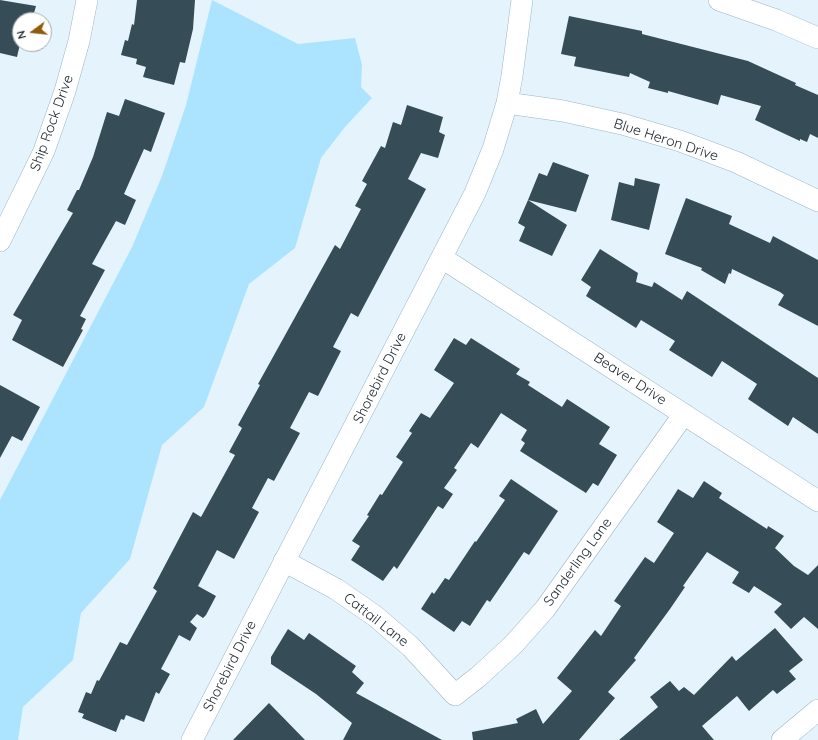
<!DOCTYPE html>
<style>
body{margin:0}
#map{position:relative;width:818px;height:740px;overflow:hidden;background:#e5f4fc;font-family:Quicksand,sans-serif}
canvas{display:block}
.north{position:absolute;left:12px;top:12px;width:40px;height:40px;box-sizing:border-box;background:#fff;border:1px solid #a6aaac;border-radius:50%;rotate:255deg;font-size:11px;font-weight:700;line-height:16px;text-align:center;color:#202a2f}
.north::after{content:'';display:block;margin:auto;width:14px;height:18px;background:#905b0d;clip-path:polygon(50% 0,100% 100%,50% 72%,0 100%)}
</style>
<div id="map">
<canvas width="818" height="740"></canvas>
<div class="north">N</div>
</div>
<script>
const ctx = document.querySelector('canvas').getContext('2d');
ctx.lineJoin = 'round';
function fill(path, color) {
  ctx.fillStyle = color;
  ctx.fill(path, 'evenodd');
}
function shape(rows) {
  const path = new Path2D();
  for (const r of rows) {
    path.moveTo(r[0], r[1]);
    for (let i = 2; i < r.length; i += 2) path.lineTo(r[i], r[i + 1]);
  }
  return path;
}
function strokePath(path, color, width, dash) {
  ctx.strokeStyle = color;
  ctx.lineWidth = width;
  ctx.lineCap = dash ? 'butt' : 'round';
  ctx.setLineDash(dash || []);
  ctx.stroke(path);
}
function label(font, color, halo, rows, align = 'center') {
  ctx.font = font + ' Quicksand,sans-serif';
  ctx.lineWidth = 4;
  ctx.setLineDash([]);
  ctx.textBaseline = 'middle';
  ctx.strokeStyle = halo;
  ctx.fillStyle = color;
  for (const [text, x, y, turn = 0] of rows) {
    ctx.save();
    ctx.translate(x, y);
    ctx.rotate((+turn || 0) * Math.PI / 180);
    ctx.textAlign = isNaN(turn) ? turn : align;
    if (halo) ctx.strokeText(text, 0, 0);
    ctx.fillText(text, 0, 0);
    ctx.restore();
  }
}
const water = shape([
 [212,0,298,44,355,38,362,65,361,87,372,98,345,127,321,158,295,248,249,284,204,407,162,445,130,559,81,613,73,660,23,707,18,740,0,740,0,500,132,247,162,176,186,105]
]);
const building = shape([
 [0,0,36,6,32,20,20,20,20,44,17,57,0,53],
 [137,0,195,0,193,29,185,63,180,62,174,85,143,77,146,67,136,64,137,59,121,55,125,40,128,41,132,24,134,25],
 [569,16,642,31,642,34,748,61,796,83,795,85,818,95,818,138,810,134,807,142,800,139,800,141,755,120,761,106,721,95,718,105,668,91,668,93,648,88,650,82,630,73,629,77,574,66,576,57,561,54],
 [125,99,165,113,151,152,144,149,124,194,136,200,125,225,116,221,92,264,105,270,80,316,86,319,81,329,83,330,63,367,12,340,22,320,13,315,73,213,67,210,77,190,79,190,93,157,107,112,119,116],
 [407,105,443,117,439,132,445,135,438,158,421,153,408,179,426,189,358,317,351,313,333,347,341,351,318,396,309,392,290,428,300,433,274,481,268,478,252,508,259,512,234,559,217,550,198,586,216,596,206,615,203,618,197,614,190,622,197,628,190,641,179,635,161,669,170,674,159,694,156,692,144,722,126,715,124,720,121,719,116,732,82,718,84,714,78,712,86,692,91,694,97,680,99,681,120,642,127,645,157,591,153,588,193,512,201,517,235,455,229,452,242,428,238,425,260,385,258,384,335,245,340,249,361,209,355,206,367,184,362,181,381,146,385,148,393,122,401,125],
 [553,162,589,175,576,212,528,200,539,173,547,176],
 [635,178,660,184,649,230,611,220,619,182,634,186],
 [686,198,732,216,729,224,770,243,773,236,818,260,818,326,778,305,784,295,780,292,732,269,731,274,729,273,725,284,701,270,702,268,665,254],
 [528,200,567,225,552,256,519,241,525,227,518,223],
 [600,249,638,273,636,282,652,287,654,282,682,300,687,291,818,378,818,434,793,417,788,426,748,399,757,384,722,361,712,377,669,350,675,341,641,320,636,328,586,296,591,287,581,280],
 [454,338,466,345,471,338,520,369,516,374,530,382,528,385,562,407,567,399,610,427,599,444,617,455,598,486,593,483,586,493,520,451,525,443,521,440,527,430,501,413,478,448,471,443,454,468,457,470,444,488,453,494,443,509,438,506,397,569,394,566,383,581,351,560,360,546,352,541,369,516,367,515,380,494,382,495,403,462,396,457,412,433,409,431,421,413,430,418,454,383,434,370],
 [0,385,40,407,22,441,12,436,0,458],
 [511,479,558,511,529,555,524,552,490,602,487,600,470,626,462,621,454,632,421,609,432,592,434,594,445,578,449,580,475,541,476,542,505,500,499,496],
 [704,481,722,493,719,498,767,529,768,526,784,536,775,548,794,566,808,575,818,565,818,629,804,617,791,629,774,612,782,604,754,586,749,593,732,583,739,572,707,552,683,586,685,587,670,609,634,658,636,660,608,692,615,698,579,740,473,740,472,732,518,723,516,719,536,709,543,724,572,691,557,678,595,630,601,636,621,606,614,601,645,557,654,563,674,533,657,522,678,489,693,498],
 [775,628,803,660,789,671,796,679,777,694,773,690,749,711,737,696,702,726,714,740,619,740,658,707,650,697,670,681,679,691,684,687,694,695,732,656,736,661],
 [288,629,304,640,309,633,356,666,352,672,364,683,356,693,442,740,343,740,352,723,316,694,271,664,271,657],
 [269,703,305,740,233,740]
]);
const minor = shape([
 [719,0,776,20,818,38],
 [507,103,563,111,622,124,680,141,736,162,818,201],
 [0,241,44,151,65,91,79,41,87,0],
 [442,258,818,501],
 [284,561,336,589,375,616,411,647,455,695,478,677,513,645,545,609,684,414],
 [192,740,475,193,493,149,507,103,512,76,522,0],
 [782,740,818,710]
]);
const streetNames = [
 ["Ship Rock Drive",52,123,-70],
 ["Blue Heron Drive",666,140,18],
 ["Shorebird Drive",380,378,-63],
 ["Beaver Drive",630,379,33],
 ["Sanderling Lane",578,562,-54],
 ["Cattail Lane",376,620,38],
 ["Shorebird Drive",230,666,-63]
];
fill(water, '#ace4ff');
fill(building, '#364d58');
strokePath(minor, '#9cb6c3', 22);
strokePath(minor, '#fff', 21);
label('14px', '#202a2f', '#fff', streetNames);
</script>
